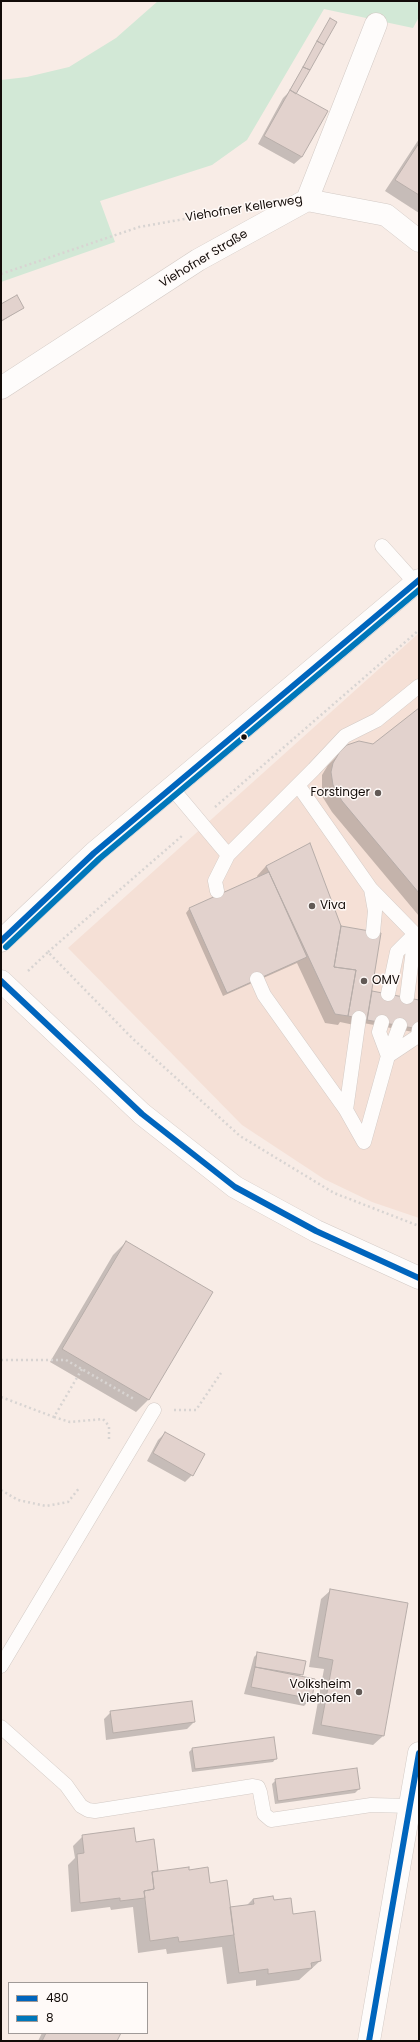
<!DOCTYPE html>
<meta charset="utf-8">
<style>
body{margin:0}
#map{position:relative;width:420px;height:2042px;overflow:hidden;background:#f8ece6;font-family:Poppins,sans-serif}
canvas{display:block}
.frame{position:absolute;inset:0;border:2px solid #120b08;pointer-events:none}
.legend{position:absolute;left:8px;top:1982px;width:140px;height:52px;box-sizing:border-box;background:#fffaf8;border:1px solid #a09a98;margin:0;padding:5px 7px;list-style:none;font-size:12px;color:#120b08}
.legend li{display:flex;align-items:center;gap:8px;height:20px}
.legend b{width:20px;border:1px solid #a09a98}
</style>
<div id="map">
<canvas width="420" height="2042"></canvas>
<div class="frame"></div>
<ul class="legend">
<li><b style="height:5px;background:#0065bd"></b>480</li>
<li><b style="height:5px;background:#0077ba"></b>8</li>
</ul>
</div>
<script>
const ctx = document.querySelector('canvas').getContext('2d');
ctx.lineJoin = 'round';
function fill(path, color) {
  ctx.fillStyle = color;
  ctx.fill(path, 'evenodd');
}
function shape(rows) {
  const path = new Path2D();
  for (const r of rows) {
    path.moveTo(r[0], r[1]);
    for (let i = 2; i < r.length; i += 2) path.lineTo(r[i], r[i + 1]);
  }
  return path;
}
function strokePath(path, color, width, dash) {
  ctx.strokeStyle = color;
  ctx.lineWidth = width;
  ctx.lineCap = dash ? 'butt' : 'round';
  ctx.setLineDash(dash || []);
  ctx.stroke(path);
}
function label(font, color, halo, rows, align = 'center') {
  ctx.font = font + ' Poppins,sans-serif';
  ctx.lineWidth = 3;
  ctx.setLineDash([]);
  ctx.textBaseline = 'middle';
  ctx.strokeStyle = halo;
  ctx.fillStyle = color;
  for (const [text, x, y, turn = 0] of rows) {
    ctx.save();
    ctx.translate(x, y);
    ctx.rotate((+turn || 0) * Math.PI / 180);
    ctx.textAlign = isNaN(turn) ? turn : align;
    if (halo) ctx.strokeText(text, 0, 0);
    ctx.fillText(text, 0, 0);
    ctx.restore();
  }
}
const built = shape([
 [419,633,419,1218,372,1202,324,1179,242,1125,68,948]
]);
const green = shape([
 [158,1,419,1,419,17,413,28,324,9,247,140,212,165,100,201,115,242,1,282,1,80,27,77,69,67,116,38]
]);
const shadow = shape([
 [331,20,295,94,302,157,294,164,258,144,283,98,288,93],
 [419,139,419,213,385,191],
 [1,305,23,308,1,322],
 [419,709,419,916,332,812,322,796,322,775,328,765,347,746,373,745],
 [266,866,340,926,370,995,373,992,419,1001,419,1033,363,1023,359,1026,340,1022,338,1025,325,1023,297,963,223,996,186,913,189,909,258,878,257,876],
 [126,1242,212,1293,148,1400,136,1412,50,1362,113,1255],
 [165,1433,192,1475,185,1482,147,1461,158,1440],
 [331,1590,383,1736,373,1745,312,1734,324,1669,309,1667,321,1599],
 [258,1653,305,1661,300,1677,311,1698,304,1706,244,1694,254,1657],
 [111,1712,194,1722,187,1729,106,1740,104,1719],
 [193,1748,276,1758,273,1762,192,1772,189,1752],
 [276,1780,359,1789,355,1793,275,1804,272,1784],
 [83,1836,135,1843,157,1871,155,1873,188,1871,209,1884,229,1908,246,1906,253,1899,273,1897,273,1901,292,1915,320,1961,299,1980,256,1986,256,1980,227,1984,222,1947,167,1954,166,1949,138,1953,133,1907,111,1910,110,1907,71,1912,68,1865,75,1858,73,1846],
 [42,2033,120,2033,116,2041,38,2041]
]);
const building = shape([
 [330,18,337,22,324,45,317,41,330,18],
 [317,41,324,45,310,70,303,67,317,41],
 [303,67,310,70,296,94,290,90,303,67],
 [290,90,328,111,302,157,264,136,290,90],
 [419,143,419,195,395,180,419,143],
 [17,295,24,308,1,321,1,304,17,295],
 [419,708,419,893,342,801,333,785,331,772,333,763,339,753,347,745,359,741,373,744,419,708],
 [310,843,341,926,334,967,356,970,348,1016,335,1014,266,866,310,843],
 [269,872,307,957,227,993,189,908,269,872],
 [341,926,381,933,367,1020,348,1016,356,970,334,967,341,926],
 [372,991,419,1000,419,1029,367,1020,372,991],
 [126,1241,213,1292,149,1400,62,1349,126,1241],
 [165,1432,205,1454,193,1476,153,1453,165,1432],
 [330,1589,408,1603,384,1736,321,1725,333,1660,318,1657,330,1589],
 [257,1652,306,1661,303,1675,255,1667,257,1652],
 [255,1667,315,1679,312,1699,251,1687,255,1667],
 [192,1701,195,1722,113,1733,110,1711,192,1701],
 [274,1737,277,1759,195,1769,192,1748,274,1737],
 [357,1768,360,1789,278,1801,275,1779,357,1768],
 [134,1828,136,1842,154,1839,158,1871,152,1872,154,1889,144,1891,145,1898,120,1901,120,1898,80,1903,77,1854,84,1853,82,1835,134,1828],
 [189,1867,189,1870,208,1867,210,1883,227,1880,234,1935,179,1942,178,1937,150,1941,144,1891,154,1889,152,1872,189,1867],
 [273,1896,274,1900,291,1898,293,1914,315,1911,321,1961,311,1963,312,1968,268,1974,268,1969,239,1973,230,1907,254,1904,253,1899,273,1896],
 [46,2033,121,2033,117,2041,42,2041,46,2033]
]);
const path = shape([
 [1,274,139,227,230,211],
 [215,807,419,630],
 [48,952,183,835],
 [28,971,48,952,132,1038,240,1136,334,1193,419,1226],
 [1,1360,66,1360,134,1399],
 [1,1397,54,1417,82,1369],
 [174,1410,196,1410,221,1373],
 [54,1417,70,1422,103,1419,109,1426,109,1439],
 [1,1490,18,1500,46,1506,68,1502,80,1487]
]);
const lane = shape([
 [382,546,419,587],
 [298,785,371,889,415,934,407,997],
 [171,787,228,855],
 [371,889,375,911,373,932],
 [217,891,215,881,228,855,314,769,345,736,377,720,419,686],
 [257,979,264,995,346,1110,364,1142],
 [388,994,397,952,415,934,416,936],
 [382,1022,379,1032,388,1056],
 [388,1056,418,1036,419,1029],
 [346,1110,359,1018],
 [364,1142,388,1056,400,1025],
 [1,1666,154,1410],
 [1,1727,66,1785,81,1806,88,1810,95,1811,253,1786,258,1787,260,1792,264,1814,271,1820,371,1805,410,1806]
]);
const street = shape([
 [307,200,376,24],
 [1,388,198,260,307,200,386,215,419,241],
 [369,2041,419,1753]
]);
const secondary = shape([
 [1,941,94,853,419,580],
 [1,981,142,1114,235,1187,316,1231,419,1278]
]);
const bus1 = shape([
 [1,941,94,853,419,580],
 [1,981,142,1114,235,1187,316,1231,419,1278],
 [369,2041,419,1753]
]);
const bus2 = shape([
 [6,947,99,859,419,590]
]);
const markers = [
 [244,737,3.5,"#120b08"],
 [378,793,4,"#625a56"],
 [312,906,4,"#625a56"],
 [364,981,4,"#625a56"],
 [359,1692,4,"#625a56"]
];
const streetNames = [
 ["Viehofner Kellerweg",244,209,-9],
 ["Viehofner Straße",204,259,-31]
];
const poiNames = [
 ["Forstinger",370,793],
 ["Viva",320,906,"left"],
 ["OMV",372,981,"left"],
 ["Volksheim",351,1685],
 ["Viehofen",351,1699]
];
fill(built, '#f5e0d6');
fill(green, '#d2e8d6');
fill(shadow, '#0003');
fill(building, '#e2d2cd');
strokePath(building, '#b7ada9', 1);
strokePath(lane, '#d3cac5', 15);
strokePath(street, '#d3cac5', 23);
strokePath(secondary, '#d3cac5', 23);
strokePath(path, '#d8d4d2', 2.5, [2, 3]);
strokePath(lane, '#fefcfb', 14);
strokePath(street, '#fefcfb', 22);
strokePath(secondary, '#fefcfb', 22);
strokePath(bus1, '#0065bd', 6);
strokePath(bus2, '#0077ba', 6);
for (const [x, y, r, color] of markers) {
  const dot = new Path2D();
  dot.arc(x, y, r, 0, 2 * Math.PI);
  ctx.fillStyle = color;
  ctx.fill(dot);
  strokePath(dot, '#fffaf8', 1.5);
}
label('12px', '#120b08', '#fffaf8', streetNames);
label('12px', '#120b08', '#fffaf8', poiNames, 'right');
</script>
